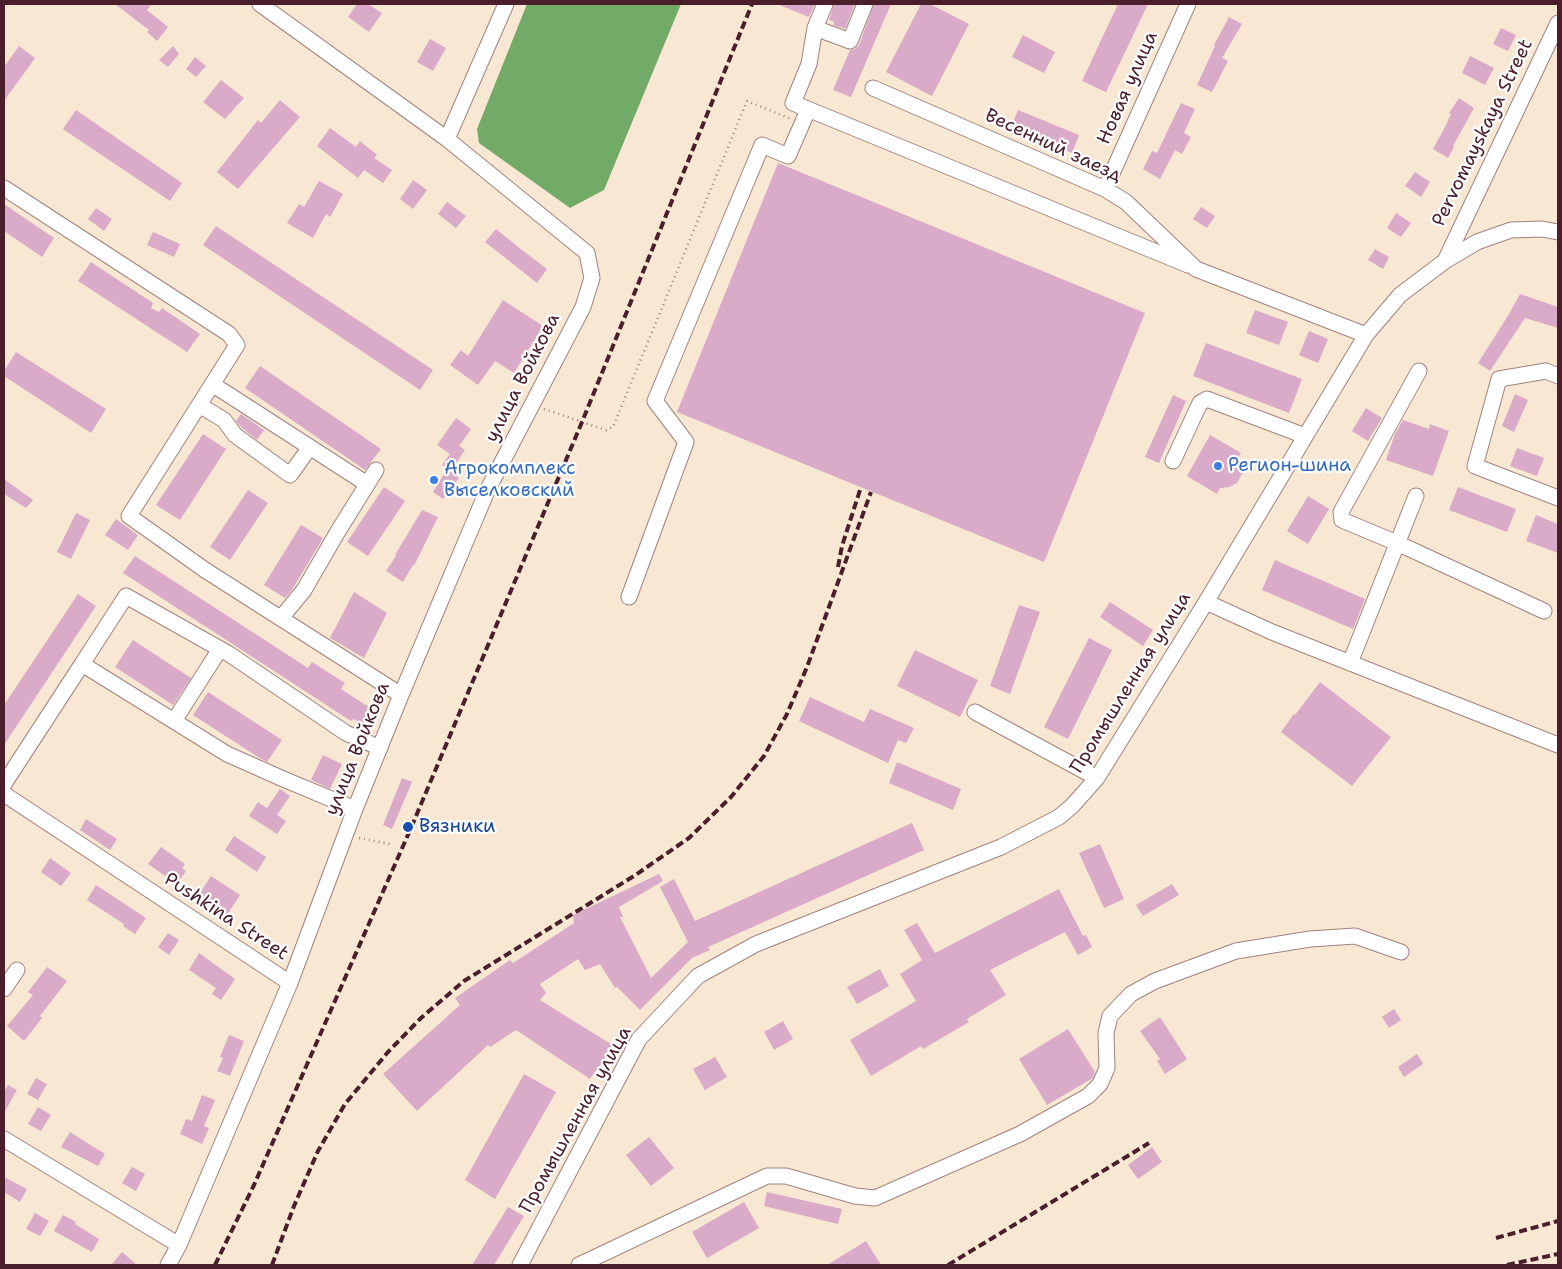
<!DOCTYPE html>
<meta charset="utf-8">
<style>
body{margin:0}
#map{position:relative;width:1562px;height:1269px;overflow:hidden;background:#f7e7d3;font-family:"Shantell Sans",sans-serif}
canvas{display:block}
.frame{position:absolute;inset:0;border:5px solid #4a1f2b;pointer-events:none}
</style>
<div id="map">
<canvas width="1562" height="1269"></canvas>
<div class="frame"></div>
</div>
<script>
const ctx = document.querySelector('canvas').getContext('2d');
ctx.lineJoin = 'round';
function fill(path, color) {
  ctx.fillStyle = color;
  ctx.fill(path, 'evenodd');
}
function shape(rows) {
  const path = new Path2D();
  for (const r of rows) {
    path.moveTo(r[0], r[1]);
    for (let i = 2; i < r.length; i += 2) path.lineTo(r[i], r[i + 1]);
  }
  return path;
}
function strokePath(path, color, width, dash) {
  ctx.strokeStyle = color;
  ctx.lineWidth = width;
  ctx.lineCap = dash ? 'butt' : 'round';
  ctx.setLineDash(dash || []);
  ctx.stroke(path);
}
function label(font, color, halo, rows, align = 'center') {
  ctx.font = font + ' "Shantell Sans",sans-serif';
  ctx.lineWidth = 4.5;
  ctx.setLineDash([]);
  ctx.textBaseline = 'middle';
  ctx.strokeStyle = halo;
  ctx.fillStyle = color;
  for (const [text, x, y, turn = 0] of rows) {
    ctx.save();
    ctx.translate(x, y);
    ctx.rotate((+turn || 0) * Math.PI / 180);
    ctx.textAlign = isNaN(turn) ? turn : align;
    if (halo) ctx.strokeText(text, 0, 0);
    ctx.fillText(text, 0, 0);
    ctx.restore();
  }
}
const forest = shape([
 [527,4,681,4,604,190,570,208,479,143,477,129]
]);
const building = shape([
 [115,4,152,4,147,10,168,27,157,41,147,32,149,30],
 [357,4,368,4,382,13,369,32,348,17],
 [777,4,815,4,809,17],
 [834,4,855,4,845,29,833,25,834,22,829,20],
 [874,4,891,4,851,97,833,90,850,50,855,49,859,45],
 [921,4,930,4,969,24,932,96,886,72],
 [1118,4,1148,4,1106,92,1082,81],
 [1229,17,1242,24,1222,58,1228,61,1212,92,1197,85,1215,46,1214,45],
 [1501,28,1516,35,1508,51,1493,44],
 [1023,35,1055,52,1044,73,1012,57],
 [430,39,446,48,433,71,417,62],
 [19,46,35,58,4,101,4,67],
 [173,46,179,54,168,67,159,60],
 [1470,56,1494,68,1485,85,1462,73],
 [195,57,206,66,196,77,186,69],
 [221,80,244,98,225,119,203,102],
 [1459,98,1474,108,1453,146,1454,147,1448,158,1433,149,1445,127,1451,114,1449,113],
 [280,100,300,117,238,189,217,172,258,120,261,123],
 [1181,103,1195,109,1184,133,1191,137,1182,154,1175,150,1160,179,1143,169,1152,151,1157,153],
 [76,110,182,183,170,201,63,129],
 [1018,110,1079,135,1072,153,1011,127],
 [330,128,356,147,360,141,377,155,374,158,392,170,383,183,364,170,358,178,317,146],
 [778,163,1145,313,1044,562,677,412],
 [1415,172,1430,182,1421,197,1405,186],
 [413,180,427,190,413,209,400,199],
 [319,181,343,194,330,217,326,214,313,238,287,223,299,204,304,207],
 [447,202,466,216,456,228,438,214],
 [4,204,54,238,42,257,4,231],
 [1201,207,1215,216,1207,228,1193,219],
 [96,208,112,219,104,231,88,219],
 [1396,213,1411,223,1401,237,1387,228],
 [216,226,433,370,420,390,203,245],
 [496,229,522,250,547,269,537,283,485,242],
 [153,232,180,244,174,257,147,245],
 [1375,249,1389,257,1383,269,1368,260],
 [91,262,153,303,151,308,159,312,162,308,200,334,187,352,78,281],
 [1520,294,1558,307,1558,328,1525,318,1490,371,1478,363,1509,314],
 [503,300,543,326,514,373,495,361,478,385,450,365,461,350,468,356],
 [1255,310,1288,322,1279,345,1246,333],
 [1309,331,1328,339,1318,363,1299,355],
 [1206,343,1302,379,1289,413,1193,376],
 [16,352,106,409,91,433,4,376,4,371],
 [260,366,381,449,365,470,245,388],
 [1515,394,1528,400,1514,432,1502,426],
 [1173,395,1186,401,1159,463,1145,457],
 [1366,408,1382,418,1368,441,1352,431],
 [241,414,264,430,257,440,242,428,236,421],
 [456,418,471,429,459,446,465,450,451,471,442,465,450,454,437,445],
 [1403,420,1429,429,1430,424,1449,431,1433,476,1386,460,1395,434],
 [203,434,226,449,180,520,156,505],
 [1210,435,1241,453,1239,456,1243,469,1242,474,1237,483,1229,487,1220,488,1217,494,1187,476],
 [1517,448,1544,458,1537,476,1510,466],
 [447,469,459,478,443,499,433,492],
 [4,479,33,500,26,508,4,494],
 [384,487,405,501,368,556,347,542],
 [1458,487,1516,509,1507,532,1449,510],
 [248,490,268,503,230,560,210,547],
 [1308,496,1329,509,1308,544,1287,531],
 [422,510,438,517,414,566,413,565,403,582,386,571,396,556,395,555],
 [76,513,90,520,71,559,57,552],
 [1536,515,1558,524,1558,553,1526,541],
 [116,519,138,535,128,550,105,535],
 [301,525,323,538,292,590,285,598,264,585],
 [135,556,308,668,312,662,345,683,341,689,364,704,375,709,368,726,353,719,351,721,123,573],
 [1275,560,1365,599,1353,629,1262,590],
 [354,592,387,613,364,658,330,638],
 [78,594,96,606,4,745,4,705],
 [1110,602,1153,630,1143,646,1100,617],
 [1019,605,1040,612,1010,694,990,686],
 [1089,638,1112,650,1068,739,1044,727],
 [133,640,191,678,173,705,115,667],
 [915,650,978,680,960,717,897,686],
 [1320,682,1391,737,1352,786,1281,732,1294,714,1295,715],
 [208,692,282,740,267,762,258,757,193,715],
 [810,697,864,722,870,709,914,728,906,743,898,740,888,763,799,721],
 [323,755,342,764,330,789,311,780],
 [897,762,961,789,953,810,889,783],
 [402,778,412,782,392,829,383,825],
 [280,789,290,796,277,815,286,821,277,834,249,816,258,802,267,808],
 [86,819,117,839,110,850,80,830],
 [912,823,924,850,708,947,710,950,692,958,640,1010,617,987,615,988,600,964,585,970,578,959,540,984,546,993,540,1000,614,1046,590,1079,516,1030,490,1047,488,1045,417,1111,383,1074,460,1005,455,998,510,960,513,963,574,923,573,915,659,874,663,881,619,907,623,917,620,917,651,978,688,942,660,887,674,879,695,921],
 [234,836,266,857,257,872,225,850],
 [1100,844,1124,899,1104,908,1079,853],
 [161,847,185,864,182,868,186,871,177,884,148,864],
 [50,858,71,873,61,886,41,872],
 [211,876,240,895,227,915,198,896],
 [1172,884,1179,895,1143,916,1136,905],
 [96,885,146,918,135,934,123,926,124,924,87,900],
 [1059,889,1083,936,1086,935,1092,947,1078,955,1065,932,990,970,1006,995,967,1019,969,1022,923,1049,921,1046,871,1076,850,1040,916,1001,900,974,922,960,904,930,917,923,935,953],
 [168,933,179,940,169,955,158,947],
 [199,953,235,979,221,1000,212,994,216,988,189,970],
 [47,967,67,981,40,1016,42,1018,24,1041,7,1026,33,995,28,992],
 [880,969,889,986,857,1004,847,987],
 [1394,1009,1401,1020,1389,1028,1382,1017],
 [1160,1017,1187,1059,1165,1074,1157,1061,1160,1059,1140,1031],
 [783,1021,793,1039,774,1050,764,1032],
 [1068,1029,1095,1072,1093,1078,1047,1105,1019,1059],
 [229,1035,244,1041,230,1076,217,1071,223,1058,220,1057],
 [1417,1054,1423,1064,1404,1077,1398,1067],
 [715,1057,727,1077,705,1090,693,1069],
 [524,1074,556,1092,495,1199,465,1180],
 [36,1078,47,1084,38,1100,27,1094],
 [8,1085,17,1090,4,1113,4,1092],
 [202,1095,215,1100,204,1126,209,1128,202,1144,180,1134,186,1119,192,1121],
 [38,1107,51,1115,41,1131,28,1124],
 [70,1132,105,1154,98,1166,61,1147],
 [649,1137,674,1168,651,1186,626,1155],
 [1152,1147,1162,1162,1138,1179,1128,1165],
 [132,1167,145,1174,136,1191,122,1183],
 [4,1177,27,1189,20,1202,4,1192],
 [767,1192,842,1209,838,1224,764,1206],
 [744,1202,759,1228,707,1258,692,1232],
 [508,1207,524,1216,494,1265,472,1265],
 [35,1213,49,1221,40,1236,26,1229],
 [63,1215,76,1222,75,1224,99,1239,92,1252,54,1231],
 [866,1241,881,1265,827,1265],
 [122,1252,137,1265,111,1265]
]);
const path = shape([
 [544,409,606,430,613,427,747,101,791,119],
 [359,838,390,844]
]);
const minor = shape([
 [825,4,815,28,809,64,793,103,1188,265],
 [815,28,850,41,865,4],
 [873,88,1105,189,1126,202,1196,269,1366,335],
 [447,139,506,4],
 [4,188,229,334,237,345,129,516,205,570,401,695],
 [1105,189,1188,4],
 [1445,261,1558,23],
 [1419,371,1341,512,1342,520,1397,543,1544,611],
 [1558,376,1546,371,1499,379,1475,466,1558,498],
 [212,384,367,484],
 [199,405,224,420,235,435,290,475,310,447],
 [1173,461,1200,403,1207,399,1305,436],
 [629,597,686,442,655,401,762,145,788,156,808,110],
 [1206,602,1272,632,1558,745],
 [281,618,304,590,337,533,376,470],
 [1350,663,1416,496],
 [82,664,126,596,229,654,346,733,380,748],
 [975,712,1097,778],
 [174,721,220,649],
 [4,784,82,664,227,754,281,778,355,809],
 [4,794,290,983],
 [4,989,17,970],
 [4,1139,179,1245],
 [168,1265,179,1245,290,983,355,809,401,695,487,491,583,307,592,278,587,253,447,139,260,4],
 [520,1265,639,1039,698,976,756,944,1001,847,1059,817,1072,806,1097,778,1206,602,1366,335,1400,295,1445,261,1477,242,1511,230,1542,229,1558,232],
 [579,1265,767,1176,786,1176,855,1196,875,1198,1020,1134,1088,1096,1100,1084,1107,1068,1106,1033,1110,1016,1131,994,1155,981,1236,951,1310,939,1355,936,1401,952]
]);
const rail = shape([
 [838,567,842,546,861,487],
 [1496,1238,1558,1221],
 [215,1265,254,1185,411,828,582,422,752,4],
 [272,1265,294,1206,318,1151,345,1104,388,1052,421,1018,464,981,634,876,689,838,731,797,764,756,787,714,807,667,871,492],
 [948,1265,1149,1143],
 [1507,1265,1558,1254]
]);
const markers = [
 [1218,466,5,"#3f7fe0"],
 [434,480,5,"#3f7fe0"],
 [408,827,6,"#1a4fb4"]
];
const streetNames = [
 ["Новая улица",1128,88,-66],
 ["Pervomayskaya Street",1483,133,-64],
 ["Весенний заезд",1053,146,25],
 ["улица Войкова",523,378,-63],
 ["Промышленная улица",1131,683,-58],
 ["улица Войкова",358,749,-68],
 ["Pushkina Street",226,917,33],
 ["Промышленная улица",576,1120,-61]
];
const shopNames = [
 ["Регион-шина",1228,466],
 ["Агрокомплекс",444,469],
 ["Выселковский",444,491]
];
const transitNames = [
 ["Вязники",419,827]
];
fill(forest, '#72aa68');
fill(building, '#d9abc9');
strokePath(minor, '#a0837f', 17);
strokePath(path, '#a0837f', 2.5, [1, 4]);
strokePath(minor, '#fff', 15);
strokePath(rail, '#4a1f2b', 4, [8, 4]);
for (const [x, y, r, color] of markers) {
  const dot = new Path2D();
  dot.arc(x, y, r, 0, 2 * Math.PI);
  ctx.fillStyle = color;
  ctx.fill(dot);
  strokePath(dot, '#fff', 2);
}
label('19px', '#4a1f2b', '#fff', streetNames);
label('19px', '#366cbe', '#fff', shopNames, 'left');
label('19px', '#164399', '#fff', transitNames, 'left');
</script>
